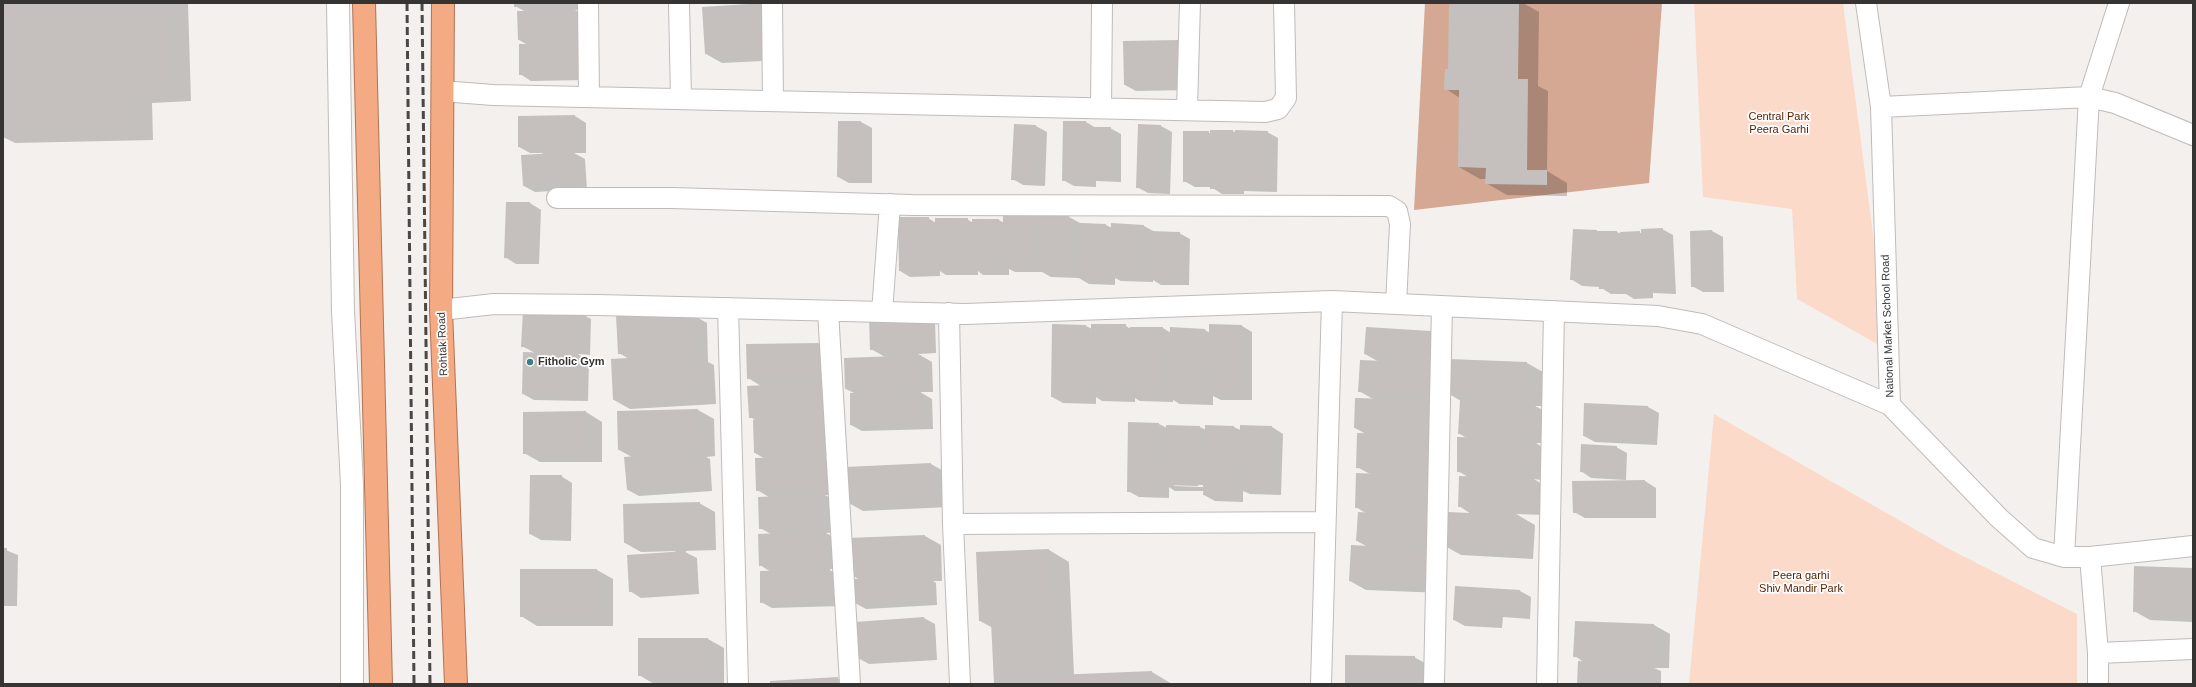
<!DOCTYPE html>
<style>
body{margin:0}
#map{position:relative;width:2196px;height:687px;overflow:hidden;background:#f4f0ee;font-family:Arial,sans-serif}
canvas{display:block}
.frame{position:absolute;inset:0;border:4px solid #353433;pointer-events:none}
</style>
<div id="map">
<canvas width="2196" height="687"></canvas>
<div class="frame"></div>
</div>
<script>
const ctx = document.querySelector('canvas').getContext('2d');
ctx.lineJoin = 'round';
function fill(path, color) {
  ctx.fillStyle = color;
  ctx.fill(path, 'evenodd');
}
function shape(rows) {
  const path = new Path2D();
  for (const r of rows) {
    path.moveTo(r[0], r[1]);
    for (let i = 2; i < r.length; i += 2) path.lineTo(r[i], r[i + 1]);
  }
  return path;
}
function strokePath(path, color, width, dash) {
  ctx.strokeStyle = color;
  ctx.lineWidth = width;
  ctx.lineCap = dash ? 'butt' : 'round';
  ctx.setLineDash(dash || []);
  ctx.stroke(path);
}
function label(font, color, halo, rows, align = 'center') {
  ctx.font = font + ' Arial,sans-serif';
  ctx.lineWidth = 3.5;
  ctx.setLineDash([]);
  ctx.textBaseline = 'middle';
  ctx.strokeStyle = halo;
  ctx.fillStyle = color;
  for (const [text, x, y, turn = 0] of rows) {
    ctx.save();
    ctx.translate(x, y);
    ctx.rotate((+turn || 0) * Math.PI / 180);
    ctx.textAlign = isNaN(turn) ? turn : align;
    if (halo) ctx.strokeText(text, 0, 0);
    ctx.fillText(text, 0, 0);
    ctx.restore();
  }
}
const green = shape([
 [1694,3,1843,3,1888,350,1797,299,1792,209,1703,197],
 [1714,414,1951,550,2077,614,2077,684,1689,684]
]);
const water = shape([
 [1425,3,1662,3,1649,183,1414,210]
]);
const shadow = shape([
 [3,3,188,3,191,101,152,103,153,140,15,143,3,137],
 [515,3,583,3,583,10,575,10,588,18,588,46,578,46,587,51,587,80,531,81,520,74,528,45,519,40,526,12,515,6],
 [1450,3,1523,3,1539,12,1538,86,1548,91,1547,171,1567,183,1567,196,1507,195,1486,183,1486,179,1480,179,1459,167,1460,98,1446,89,1449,70],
 [780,13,783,60,722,63,706,54],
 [1124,42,1191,90,1136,91,1125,85],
 [575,116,586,123,586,153,574,153,585,159,587,189,535,192,524,186,543,153,530,153,519,147],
 [839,122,861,122,872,128,872,183,849,183,838,177],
 [1086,122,1096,128,1110,128,1121,134,1121,182,1096,181,1096,187,1074,186,1063,180],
 [1139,125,1161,126,1172,132,1170,194,1148,193,1137,187],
 [1036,126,1047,132,1045,186,1023,185,1013,179],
 [1233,131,1236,133,1267,132,1278,138,1277,192,1244,191,1244,194,1222,194,1211,187,1195,187,1184,181,1208,132,1211,134],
 [530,203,541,210,539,264,516,264,505,257],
 [1033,211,1042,217,1069,217,1080,223,1106,225,1112,228,1112,224,1144,226,1155,232,1179,233,1190,239,1189,285,1161,285,1153,280,1153,282,1121,281,1115,278,1115,285,1089,284,1079,278,1051,277,1042,272,1015,272,1009,269,1009,275,983,275,978,271,978,275,946,275,940,271,940,276,910,277,900,271,928,218,936,223,967,219,973,223,973,220,999,220,1004,223],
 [1662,229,1673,235,1676,294,1653,293,1653,298,1634,299,1626,294,1611,294,1600,287,1582,286,1571,279,1597,231,1617,232,1621,234,1642,233],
 [1712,231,1723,237,1724,292,1703,292,1692,286],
 [580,313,591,319,590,355,578,354,589,361,588,401,534,400,523,394,535,353,522,346],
 [691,314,707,323,708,362,714,365,716,404,630,409,614,400,629,359,619,353],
 [870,317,935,320,936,353,918,354,932,362,933,392,920,392,932,399,933,429,862,431,851,425,856,394,846,389,885,357,871,349],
 [1053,325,1086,326,1092,329,1125,325,1129,328,1163,328,1171,333,1205,330,1210,333,1242,326,1252,332,1252,400,1221,400,1213,396,1213,405,1180,404,1173,400,1173,402,1140,401,1135,398,1135,402,1102,401,1096,397,1096,404,1063,403,1052,397],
 [1367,328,1431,332,1442,338,1445,512,1471,514,1459,506,1468,477,1458,471,1468,439,1460,434,1461,401,1449,394,1527,363,1543,372,1542,406,1535,406,1543,410,1542,443,1536,443,1542,447,1541,480,1534,479,1545,486,1545,515,1516,514,1535,525,1533,559,1461,555,1445,546,1443,593,1366,590,1350,581,1368,547,1357,541,1367,514,1356,507,1370,474,1357,467,1366,434,1355,428,1373,399,1359,391,1379,362,1365,354],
 [819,344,830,350,831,383,821,383,831,389,840,495,825,495,835,501,837,532,826,533,835,538,837,569,828,569,840,576,841,606,772,608,761,602,771,572,760,565,771,534,760,528,769,497,757,490,765,459,755,453,757,421,750,417,761,386,748,378],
 [1648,407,1659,413,1657,445,1595,442,1584,436],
 [698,410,714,419,715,456,706,457,710,459,712,491,639,496,628,490,632,457,619,450],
 [586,412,602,422,602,462,540,462,524,453,524,413],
 [1129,423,1159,424,1167,428,1167,426,1200,427,1206,430,1206,426,1234,427,1240,430,1272,427,1283,434,1281,495,1250,494,1243,491,1243,502,1215,501,1204,495,1204,491,1175,491,1169,487,1169,498,1139,497,1128,491],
 [1174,484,1203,485,1203,487,1174,486],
 [1616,447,1627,453,1626,480,1591,478,1581,471],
 [931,464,947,473,949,507,863,511,847,502,846,468],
 [561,476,572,483,571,541,541,540,530,534],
 [1645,481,1656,488,1656,518,1585,518,1574,512],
 [699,503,715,512,716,550,683,551,697,558,699,594,641,598,630,591,676,551,641,552,625,543],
 [925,536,941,545,942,581,933,581,936,583,937,605,866,609,855,603,860,580,850,574],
 [3,549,18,555,17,606,3,606],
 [1049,550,1069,562,1074,675,1152,672,1172,684,995,684,993,628,980,621],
 [2193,569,2193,622,2150,620,2134,611],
 [521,570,597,570,613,579,613,626,537,626,521,616],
 [1456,587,1520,591,1531,597,1530,619,1503,617,1502,628,1465,626,1454,620],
 [924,618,935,624,937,660,869,664,858,658],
 [1654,625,1670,634,1669,668,1654,668,1661,671,1661,684,1578,684,1585,663,1575,656],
 [639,639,708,639,724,648,724,684,654,684,639,675],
 [1414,657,1425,663,1425,684,1346,684],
 [837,678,848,684,771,684]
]);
const building = shape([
 [3,3,168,3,171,90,131,92,133,129,3,132],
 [514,3,570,3,570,4,514,7],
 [764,3,767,51,705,54,702,7],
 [1449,3,1519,3,1518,79,1528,79,1527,170,1547,170,1547,185,1485,184,1486,168,1458,167,1459,90,1444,90,1445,69,1448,69],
 [517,11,577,11,577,40,518,40],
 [1179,40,1180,85,1124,85,1123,41],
 [519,44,577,44,577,75,519,75],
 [575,115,575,147,518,147,518,116],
 [838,121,861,121,861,177,837,177],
 [1063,121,1086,121,1085,181,1062,181],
 [1014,124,1036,125,1034,181,1011,180],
 [1138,124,1161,125,1159,189,1136,188],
 [1087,127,1111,127,1111,177,1087,177],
 [1210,130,1233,130,1234,189,1210,189],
 [1235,130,1268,131,1266,187,1234,186],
 [1183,131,1209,131,1209,182,1183,182],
 [574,152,576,183,523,186,521,155],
 [506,202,530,202,528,259,504,258],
 [1003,210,1033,210,1033,267,1003,267],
 [1040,216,1069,216,1069,272,1039,272],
 [898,217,929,217,929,271,899,271],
 [935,218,968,218,967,269,934,269],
 [972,219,999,219,998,269,972,269],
 [1079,223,1106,224,1104,279,1077,278],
 [1111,223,1144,225,1142,277,1110,275],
 [1663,228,1665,288,1643,289,1641,229],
 [1573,229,1597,230,1594,281,1570,280],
 [1712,230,1713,286,1691,287,1690,231],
 [1150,231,1180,232,1179,279,1149,279],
 [1598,231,1617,231,1618,289,1599,289],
 [1640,231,1642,292,1622,293,1620,232],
 [523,310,580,312,579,349,521,347],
 [692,313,693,352,618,354,616,315],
 [924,313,926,348,870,350,869,316],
 [1052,324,1086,325,1085,398,1051,397],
 [1091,324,1126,324,1124,396,1090,395],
 [1209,324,1242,325,1242,395,1209,394],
 [1130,327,1163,327,1162,396,1128,396],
 [1170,327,1205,329,1202,399,1168,398],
 [1366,327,1431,331,1430,359,1364,354],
 [820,343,820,378,747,379,746,344],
 [523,352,578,354,578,395,522,394],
 [698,354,700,395,613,400,611,359],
 [921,355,923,386,845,389,844,358],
 [1449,359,1527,362,1526,397,1448,394],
 [1360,360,1432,363,1431,395,1358,392],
 [820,382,822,414,749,418,747,386],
 [921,392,922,424,850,425,850,393],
 [1355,398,1431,400,1431,431,1354,428],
 [1460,400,1532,403,1531,437,1458,434],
 [1584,403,1648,406,1647,439,1583,436],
 [698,409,699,448,618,450,617,411],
 [586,411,587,454,523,454,523,412],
 [826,419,826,452,754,453,753,420],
 [1128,422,1159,423,1158,492,1127,492],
 [1166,425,1200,426,1198,486,1163,485],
 [1205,425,1234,426,1232,496,1203,495],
 [1240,425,1272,426,1270,490,1238,489],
 [1357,433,1431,434,1430,470,1356,468],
 [1457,437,1532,439,1531,474,1457,472],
 [1581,444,1617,446,1616,474,1580,472],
 [699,451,702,485,627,490,624,457],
 [828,456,829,489,756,491,755,458],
 [931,463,933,499,846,503,845,467],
 [1356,473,1431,476,1429,510,1355,508],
 [530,475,562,475,560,535,529,534],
 [1459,476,1534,479,1534,509,1458,507],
 [1645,480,1645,512,1573,513,1572,481],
 [825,494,826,527,759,529,758,497],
 [700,502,701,541,624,543,623,504],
 [1358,512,1430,516,1429,544,1356,541],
 [1446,512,1519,515,1518,550,1444,547],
 [825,531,826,563,759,566,758,534],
 [925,535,926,572,849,574,847,538],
 [1351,545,1429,549,1427,585,1349,581],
 [3,548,7,548,7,600,3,600],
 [1049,549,1055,675,1152,671,1153,684,994,684,991,621,979,621,976,552],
 [686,551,688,589,629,592,627,555],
 [2134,566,2193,568,2193,614,2133,612],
 [520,569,597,569,597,617,520,617],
 [830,569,831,600,760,603,760,571],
 [925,576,927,600,854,603,853,579],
 [1455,586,1520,590,1519,613,1492,611,1491,623,1453,620],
 [924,617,926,654,857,659,855,622],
 [1575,621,1654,624,1653,659,1573,657],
 [638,638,708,638,708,676,638,676],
 [1345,655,1415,656,1415,684,1345,684],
 [1578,661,1650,664,1650,684,1577,684],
 [838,677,838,684,770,684,770,681]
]);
const minor = shape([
 [588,3,589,97],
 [679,3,681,99],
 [772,3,773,101],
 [1866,3,1881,107,1890,405,1999,518,2033,548,2064,557,2090,557,2193,546],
 [442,91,493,95,1265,112,1278,109,1286,98,1284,3],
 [1881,107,2089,97,2115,103,2193,135],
 [1101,108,1102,3],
 [1187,109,1190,3],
 [557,198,672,198,912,205,1389,206,1397,211,1400,224,1396,304],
 [728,308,738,684],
 [441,310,494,304,598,305,965,314,1332,301,1658,316,1702,324,1890,405],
 [828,311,850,684],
 [882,312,890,204],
 [949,313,953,524,960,684],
 [953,524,1325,522],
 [2064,557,2089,97,2119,3],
 [2090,557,2098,653,2098,684],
 [2098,653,2193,649],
 [1321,684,1332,301],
 [1434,684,1442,306],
 [1547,684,1554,311]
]);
const tertiary = shape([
 [338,3,343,311,352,485,352,684]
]);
const trunk = shape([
 [364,3,381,684],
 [443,3,441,310,456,684]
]);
const rail = shape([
 [407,3,414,684],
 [422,3,430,684]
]);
const markers = [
 [530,362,4,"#388183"]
];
const parkNames = [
 ["Central Park",1779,117],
 ["Peera Garhi",1779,130],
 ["Peera garhi",1801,576],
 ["Shiv Mandir Park",1801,589]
];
const streetNames = [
 ["National Market School Road",1888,326,-92],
 ["Rohtak Road",443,344,-92]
];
const poiNames = [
 ["Fitholic Gym",538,362]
];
fill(green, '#fcdac9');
fill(water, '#d4a893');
fill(shadow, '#0003');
fill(building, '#c5c0be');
strokePath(minor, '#bfbbb9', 22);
strokePath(tertiary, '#bfbbb9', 24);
strokePath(trunk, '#b07353', 24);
strokePath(minor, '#fff', 20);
strokePath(tertiary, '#fff', 22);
strokePath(trunk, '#f4aa83', 22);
strokePath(rail, '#494847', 3, [8, 4]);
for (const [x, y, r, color] of markers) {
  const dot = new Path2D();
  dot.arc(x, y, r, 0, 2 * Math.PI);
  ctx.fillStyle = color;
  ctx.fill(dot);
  strokePath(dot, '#fffefe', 1.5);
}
label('11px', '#572100', '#fffefe', parkNames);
label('11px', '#353433', '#fffefe', streetNames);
label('bold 11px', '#353433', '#fffefe', poiNames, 'left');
</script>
